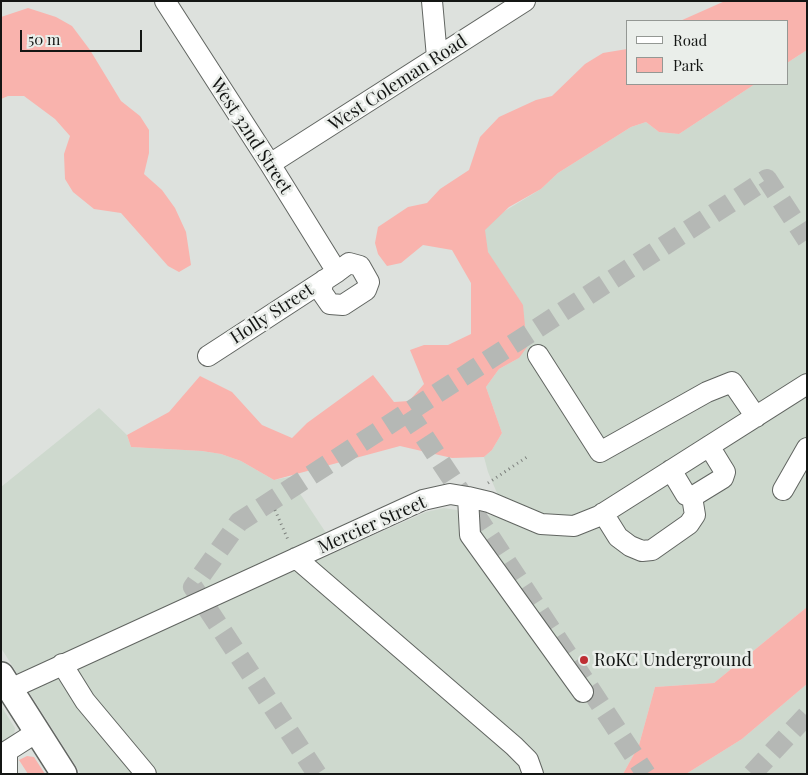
<!DOCTYPE html>
<style>
body{margin:0}
#map{position:relative;width:808px;height:775px;overflow:hidden;background:#dde1dd;font-family:"Playfair Display",serif}
canvas{display:block}
.frame{position:absolute;inset:0;border:2px solid #141614;pointer-events:none}
.legend{position:absolute;left:626px;top:20px;width:162px;height:65px;box-sizing:border-box;background:#eaeeea;border:1px solid #949894;margin:0;padding:6px 9px;list-style:none;font-size:15px;color:#141614}
.legend li{display:flex;align-items:center;gap:10px;height:25px}
.legend b{width:25px;border:1px solid #949894}
.scale{position:absolute;left:20px;top:30px;width:122px;height:22px;box-sizing:border-box;border:2px solid #141614;border-top:0;padding-left:6px;font-size:15px;line-height:18px;white-space:nowrap;color:#141614;-webkit-text-stroke:4px #eaeeea;paint-order:stroke}
</style>
<div id="map">
<canvas width="808" height="775"></canvas>
<div class="frame"></div>
<ul class="legend">
<li><b style="height:6px;background:#fff"></b>Road</li>
<li><b style="height:14px;background:#f9b3ad"></b>Park</li>
</ul>
<div class="scale">50 m</div>
</div>
<script>
const ctx = document.querySelector('canvas').getContext('2d');
ctx.lineJoin = 'round';
function fill(path, color) {
  ctx.fillStyle = color;
  ctx.fill(path, 'evenodd');
}
function shape(rows) {
  const path = new Path2D();
  for (const r of rows) {
    path.moveTo(r[0], r[1]);
    for (let i = 2; i < r.length; i += 2) path.lineTo(r[i], r[i + 1]);
  }
  return path;
}
function strokePath(path, color, width, dash) {
  ctx.strokeStyle = color;
  ctx.lineWidth = width;
  ctx.lineCap = dash ? 'butt' : 'round';
  ctx.setLineDash(dash || []);
  ctx.stroke(path);
}
function label(font, color, halo, rows, align = 'center') {
  ctx.font = font + ' "Playfair Display",serif';
  ctx.lineWidth = 5;
  ctx.setLineDash([]);
  ctx.textBaseline = 'middle';
  ctx.strokeStyle = halo;
  ctx.fillStyle = color;
  for (const [text, x, y, turn = 0] of rows) {
    ctx.save();
    ctx.translate(x, y);
    ctx.rotate((+turn || 0) * Math.PI / 180);
    ctx.textAlign = isNaN(turn) ? turn : align;
    if (halo) ctx.strokeText(text, 0, 0);
    ctx.fillText(text, 0, 0);
    ctx.restore();
  }
}
const built = shape([
 [807,50,807,607,714,683,655,687,639,745,623,774,81,774,1,648,1,487,99,408,127,435,131,447,202,451,221,454,241,461,274,480,289,477,338,551,426,512,444,508,493,516,497,493,488,472,484,457,492,450,502,433,486,387,499,369,519,358,488,252,475,229,541,189,558,173,631,127,646,122,659,132,679,134,755,84,787,84,787,63],
 [807,684,807,774,686,774,742,739],
 [1,706,15,728,14,736,1,744]
]);
const green = shape([
 [725,1,807,1,807,50,787,63,787,21,680,21],
 [28,8,56,17,72,26,90,50,121,101,140,116,149,130,149,153,144,174,162,190,175,208,186,232,191,265,179,272,168,266,121,213,94,209,73,192,65,179,64,154,70,136,55,119,24,96,8,96,1,99,1,17],
 [627,49,627,84,755,84,679,134,659,132,646,122,631,127,558,173,541,189,509,207,485,230,488,252,523,305,527,347,519,358,499,369,486,387,502,433,492,450,484,457,452,458,400,446,274,480,241,461,221,454,202,451,131,447,127,435,169,412,200,376,232,392,262,425,292,438,307,423,373,375,394,402,409,401,424,384,410,350,424,345,448,345,471,334,471,283,452,250,423,245,401,263,387,266,378,254,375,243,378,227,408,207,427,203,440,189,469,170,480,137,499,117,536,100,552,96,585,64,603,53],
 [807,607,807,684,742,739,686,774,623,774,639,745,655,687,714,683],
 [27,756,34,757,45,774,28,774,19,760]
]);
const minorTunnel = shape([
 [408,412,646,774],
 [317,774,193,587,239,522,767,179,807,240],
 [752,774,807,715]
]);
const path = shape([
 [488,483,527,457],
 [275,510,289,542]
]);
const minor = shape([
 [165,1,270,164,337,272],
 [432,1,437,57],
 [270,164,525,1],
 [538,355,600,452,707,392,732,382,756,417],
 [208,356,225,345,337,272,349,263,360,266,369,282,366,290,343,305,330,304,321,291,324,280],
 [671,470,686,495,692,497,723,478,725,472,709,446],
 [783,490,807,448],
 [468,497,470,535,583,692],
 [603,513,618,537,630,546,642,551,652,550,689,524,695,515,692,497],
 [296,558,514,746,528,760,533,774],
 [62,664,85,701,146,774],
 [10,689,423,500,450,494,468,497,489,502,541,524,574,526,599,516,807,384],
 [1,755,37,732],
 [7,774,7,751]
]);
const major = shape([
 [1,675,64,774]
]);
const markers = [
 [584,660,5,"#be2e34"]
];
const streetNames = [
 ["West Coleman Road",398,83,-33],
 ["West 32nd Street",251,136,57],
 ["Holly Street",272,314,-33],
 ["Mercier Street",372,525,-24]
];
const poiNames = [
 ["RoKC Underground",594,660]
];
fill(built, '#ced9ce');
fill(green, '#f9b3ad');
strokePath(minorTunnel, '#b5b8b5', 20, [20, 10]);
strokePath(minor, '#616561', 22);
strokePath(major, '#616561', 28);
strokePath(path, '#7d807d', 3, [1, 4]);
strokePath(minor, '#fff', 20);
strokePath(major, '#fff', 25);
for (const [x, y, r, color] of markers) {
  const dot = new Path2D();
  dot.arc(x, y, r, 0, 2 * Math.PI);
  ctx.fillStyle = color;
  ctx.fill(dot);
  strokePath(dot, '#eaeeea', 2);
}
label('18px', '#141614', '#eaeeea', streetNames);
label('18px', '#141614', '#eaeeea', poiNames, 'left');
</script>
